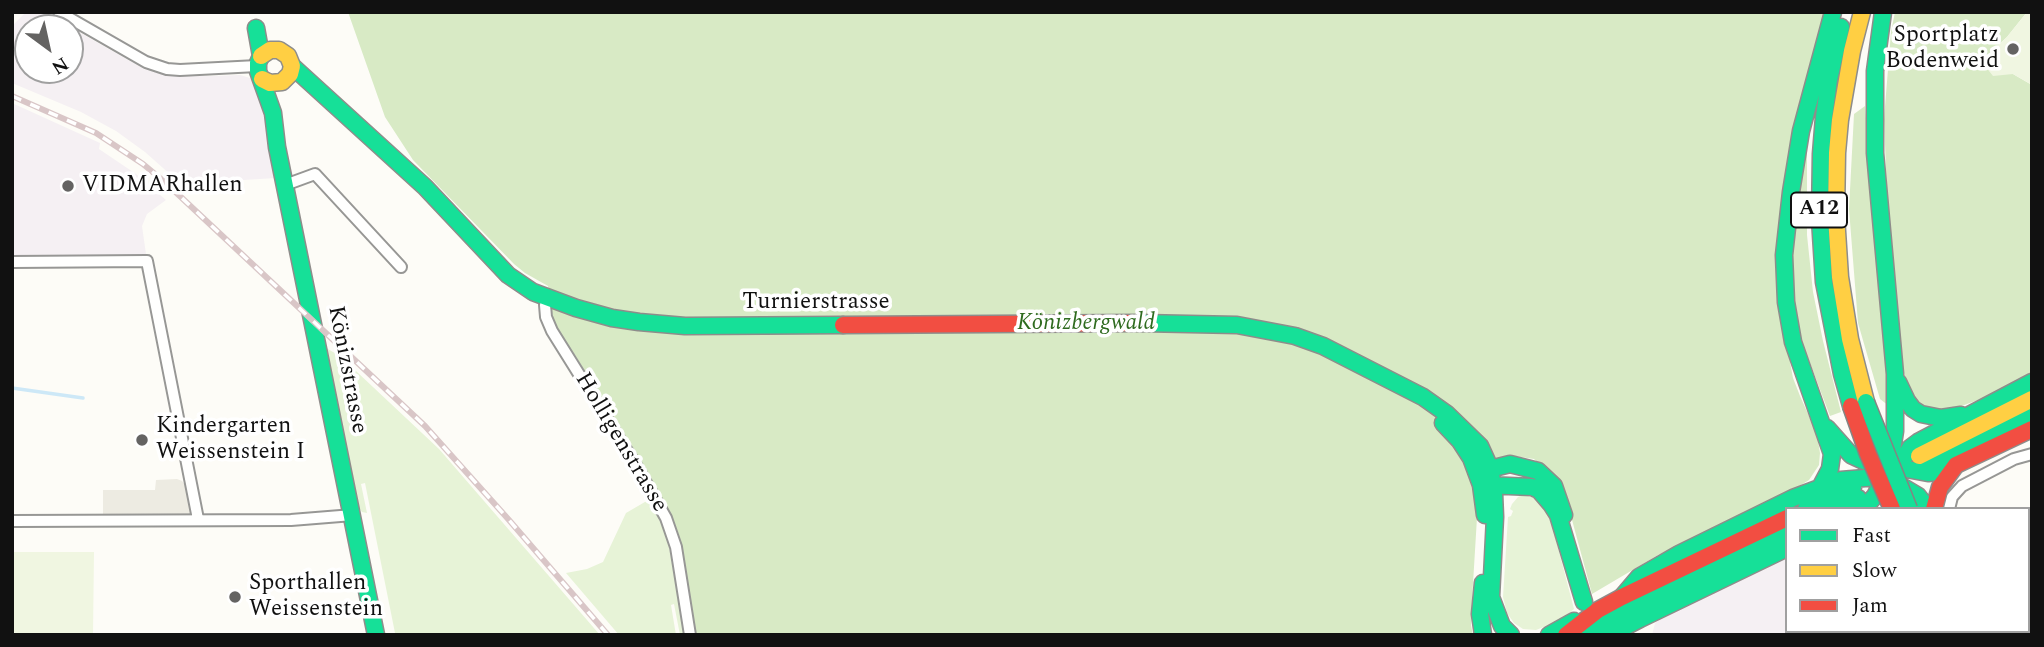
<!DOCTYPE html>
<meta charset="utf-8">
<style>
body{margin:0}
#map{position:relative;width:2044px;height:647px;overflow:hidden;background:#fdfcf7;font-family:Spectral,serif}
canvas{display:block}
.frame{position:absolute;inset:0;border:14px solid #111;pointer-events:none}
.legend{position:absolute;left:1785px;top:507px;width:245px;height:126px;box-sizing:border-box;background:#fff;border:2px solid #a0a0a0;margin:0;padding:9px 12px;list-style:none;font-size:21px;color:#111}
.legend li{display:flex;align-items:center;gap:14px;height:35px}
.legend b{width:35px;border:2px solid #a0a0a0}
.north{position:absolute;left:14px;top:14px;width:70px;height:70px;box-sizing:border-box;background:#fff;border:2px solid #a0a0a0;border-radius:50%;rotate:147deg;font-size:19px;font-weight:700;line-height:28px;text-align:center;color:#111}
.north::after{content:'';display:block;margin:auto;width:24px;height:32px;background:#646362;clip-path:polygon(50% 0,100% 100%,50% 72%,0 100%)}
</style>
<div id="map">
<canvas width="2044" height="647"></canvas>
<div class="frame"></div>
<ul class="legend">
<li><b style="height:9px;background:#16e098"></b>Fast</li>
<li><b style="height:9px;background:#ffcf43"></b>Slow</li>
<li><b style="height:9px;background:#f24e42"></b>Jam</li>
</ul>
<div class="north">N</div>
</div>
<script>
const ctx = document.querySelector('canvas').getContext('2d');
ctx.lineJoin = 'round';
function fill(path, color) {
  ctx.fillStyle = color;
  ctx.fill(path, 'evenodd');
}
function shape(rows) {
  const path = new Path2D();
  for (const r of rows) {
    path.moveTo(r[0], r[1]);
    for (let i = 2; i < r.length; i += 2) path.lineTo(r[i], r[i + 1]);
  }
  return path;
}
function strokePath(path, color, width, dash) {
  ctx.strokeStyle = color;
  ctx.lineWidth = width;
  ctx.lineCap = dash ? 'butt' : 'round';
  ctx.setLineDash(dash || []);
  ctx.stroke(path);
}
function label(font, color, halo, rows, align = 'center') {
  ctx.font = font + ' Spectral,serif';
  ctx.lineWidth = 7;
  ctx.setLineDash([]);
  ctx.textBaseline = 'middle';
  ctx.strokeStyle = halo;
  ctx.fillStyle = color;
  for (const [text, x, y, turn = 0] of rows) {
    ctx.save();
    ctx.translate(x, y);
    ctx.rotate((+turn || 0) * Math.PI / 180);
    ctx.textAlign = isNaN(turn) ? turn : align;
    if (halo) ctx.strokeText(text, 0, 0);
    ctx.fillText(text, 0, 0);
    ctx.restore();
  }
}
const industrial = shape([
 [26,12,44,12,144,69,168,75,211,76,240,75,250,78,261,92,276,178,181,184,145,152,116,131,81,112,12,83,12,26],
 [28,28,70,28,70,70,28,70],
 [12,103,100,143,99,149,136,174,166,200,147,214,142,226,147,261,12,261],
 [1787,552,1787,631,1958,631,1960,635,1652,635,1655,623,1670,611]
]);
const green = shape([
 [326,348,340,356,439,449,600,635,437,635,395,633,365,483,361,484,367,513,362,512,359,508],
 [1523,495,1532,497,1542,503,1550,517,1574,609,1559,621,1536,630,1523,629,1514,623,1507,613,1503,597,1508,517,1511,516,1513,511,1510,509,1512,504,1518,497],
 [650,499,661,520,668,540,684,635,680,635,674,604,671,605,676,635,619,635,566,573,587,569,603,562,626,513]
]);
const forest = shape([
 [348,12,1824,12,1794,123,1790,362,1793,378,1800,396,1817,434,1820,453,1819,465,1809,480,1785,495,1658,555,1592,594,1568,505,1551,475,1534,459,1514,456,1496,460,1478,501,1472,600,1471,625,1473,635,696,635,680,541,674,525,664,501,575,355,554,325,548,286,525,273,514,264,413,160,385,117],
 [1895,12,2027,12,2007,37,1981,61,2013,74,2032,85,2032,373,1997,393,1937,415,1912,400,1900,359,1888,219,1884,119,1891,32],
 [1865,106,1889,406,1880,399,1858,323,1849,209,1854,114],
 [1807,139,1807,235,1813,292,1823,341,1841,412,1830,416,1796,326,1790,256]
]);
const pitch = shape([
 [2027,12,2032,12,2032,85,2013,74,1993,76,1981,61,2007,37],
 [12,552,94,552,93,635,12,635]
]);
const plaza = shape([
 [177,479,182,481,186,486,192,519,103,521,103,490,155,490,156,480]
]);
const stream = shape([
 [12,388,83,398]
]);
const street = shape([
 [59,12,146,62,167,69,180,70,257,66],
 [285,185,315,174,401,267],
 [12,262,147,261,198,519],
 [547,298,545,305,546,317,552,331,637,467,666,518,676,547,690,635],
 [1949,509,1952,497,1962,486,2014,459,2032,454],
 [12,521,291,520,353,515]
]);
const fast = shape([
 [1841,27,1829,80,1824,117,1821,154,1820,219,1824,282,1842,374,1851,406],
 [256,28,261,56,258,63,258,71,273,113,277,147,376,635],
 [292,66,425,187,508,275,533,292,576,308,612,318,639,322,685,326,843,325],
 [1141,323,1237,325,1295,336,1323,346,1423,397,1447,414,1480,446,1490,468,1494,493,1495,517,1491,597,1502,626,1511,635],
 [1898,382,1907,401,1913,409,1921,414,1941,418,1961,415],
 [1443,423,1460,441,1471,458,1481,485,1485,515],
 [1827,428,1851,455,1864,461,1928,473,1942,471,1956,465],
 [1924,467,2032,416],
 [1482,471,1510,464,1538,471,1554,486,1564,515],
 [1892,478,1910,448,1918,442,2032,382],
 [1486,485,1532,487,1539,490,1551,504,1558,515,1584,602],
 [1821,486,1830,469,1832,454,1793,342,1786,302,1784,255,1791,192,1801,131,1833,12],
 [1806,509,1853,487],
 [1836,509,1858,498],
 [1863,509,1875,496,1881,484,1891,457,1895,431,1895,374,1875,153,1875,71,1883,12],
 [1483,583,1480,614,1483,635],
 [1622,597,1639,577,1679,554,1793,498,1841,480,1877,477,1891,480,1918,496,1928,509],
 [1640,619,1787,548],
 [1934,631,1936,635],
 [1979,631,1981,635],
 [2005,631,2007,635],
 [1549,635,1574,621],
 [1587,635,1604,622,1787,532],
 [1609,635,1640,619]
]);
const slow = shape([
 [1862,12,1852,51,1840,120,1837,153,1836,216,1840,277,1850,339,1866,402],
 [261,56,270,50,279,50,288,56,292,66,290,74,282,82,270,83,262,79],
 [1919,456,2032,399],
 [1961,631,1963,635]
]);
const jam = shape([
 [843,325,1141,323],
 [1934,509,1940,487,1956,465,2032,429],
 [1566,635,1598,610,1622,597,1787,518]
]);
const rail = shape([
 [12,96,96,133,143,164,167,184,425,426,509,520,608,635]
]);
const fastBridge = shape([
 [1866,402,1909,509]
]);
const jamBridge = shape([
 [1851,406,1868,454,1892,509]
]);
const markers = [
 [2013,49,7,"#646362"],
 [68,186,7,"#646362"],
 [142,440,7,"#646362"],
 [235,597,7,"#646362"]
];
const shields = [
 [1819,210,56]
];
const shieldNames = [
 ["A12",1819,210]
];
const poiNames = [
 ["Sportplatz",1999,36,"right"],
 ["Bodenweid",1999,62,"right"],
 ["VIDMARhallen",82,186],
 ["Kindergarten",156,427],
 ["Weissenstein I",156,453],
 ["Sporthallen",249,584],
 ["Weissenstein",249,610]
];
const streetNames = [
 ["Turnierstrasse",816,303],
 ["Könizstrasse",346,370,79],
 ["Holligenstrasse",620,443,59]
];
const parkNames = [
 ["Könizbergwald",1086,324]
];
fill(industrial, '#f5f0f3');
fill(green, '#e7f3d7');
fill(forest, '#d8eac5');
fill(pitch, '#f0f6e1');
fill(plaza, '#edebe2');
strokePath(stream, '#cde8f7', 3.5);
strokePath(street, '#979795', 14);
strokePath(fast, '#8e8d8b', 19);
strokePath(slow, '#8e8d8b', 19);
strokePath(jam, '#8e8d8b', 19);
strokePath(street, '#fffffe', 10);
strokePath(fast, '#16e098', 16);
strokePath(slow, '#ffcf43', 16);
strokePath(jam, '#f24e42', 16);
strokePath(rail, '#d9c6c7', 6);
strokePath(rail, '#fff', 3.5, [10]);
strokePath(fastBridge, '#858482', 19, []);
strokePath(jamBridge, '#858482', 19, []);
strokePath(fastBridge, '#16e098', 16);
strokePath(jamBridge, '#f24e42', 16);
for (const [x, y, r, color] of markers) {
  const dot = new Path2D();
  dot.arc(x, y, r, 0, 2 * Math.PI);
  ctx.fillStyle = color;
  ctx.fill(dot);
  strokePath(dot, '#fff', 2.5);
}
for (const [x, y, w] of shields) {
  const box = new Path2D();
  box.roundRect(x - w / 2, y - 17.5, w, 35, 5);
  ctx.fillStyle = '#fff';
  ctx.fill(box);
  strokePath(box, '#111', 2);
}
label('bold 21px', '#111', null, shieldNames);
label('23px', '#111', '#fff', poiNames, 'left');
label('23px', '#111', '#fff', streetNames);
label('italic 23px', '#2f6b1f', '#fff', parkNames);
</script>
